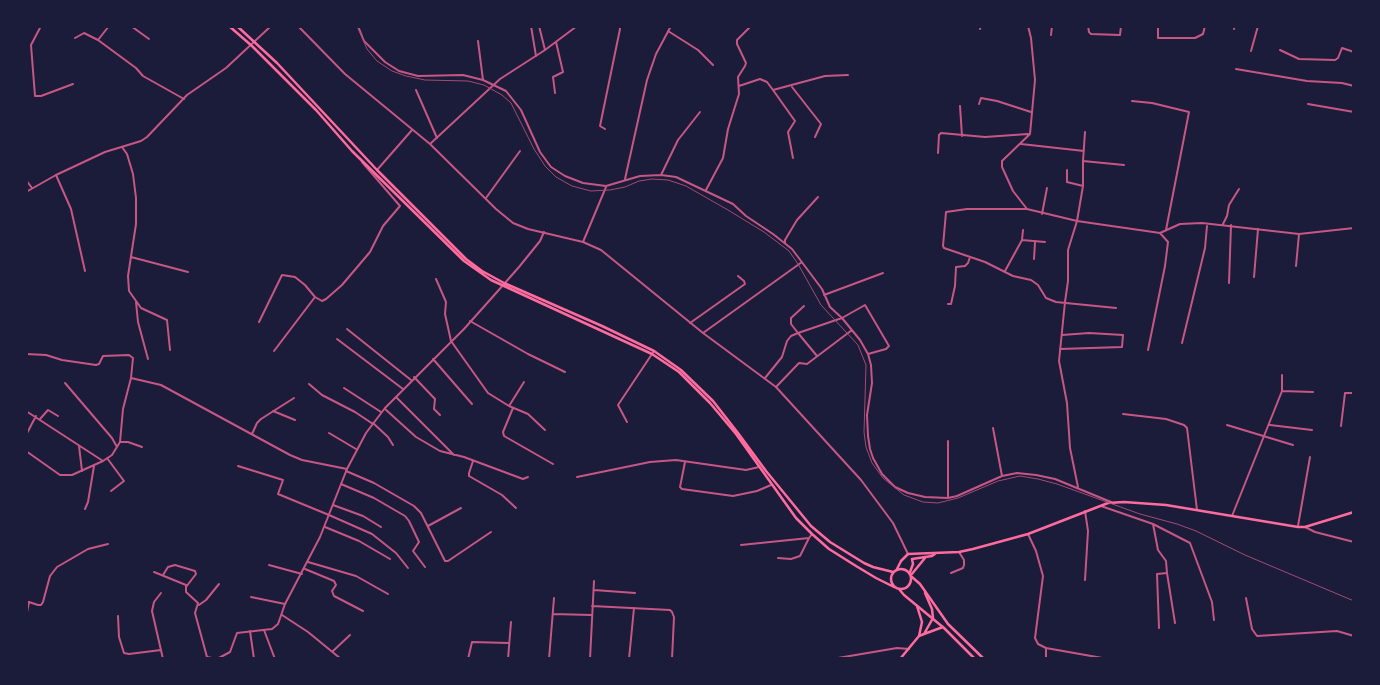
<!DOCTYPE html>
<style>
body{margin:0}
#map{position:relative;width:1380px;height:685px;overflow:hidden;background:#1b1b3a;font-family:"DM Sans",sans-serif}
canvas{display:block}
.frame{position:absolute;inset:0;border:28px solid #1b1b3a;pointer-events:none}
</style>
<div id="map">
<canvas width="1380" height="685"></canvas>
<div class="frame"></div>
</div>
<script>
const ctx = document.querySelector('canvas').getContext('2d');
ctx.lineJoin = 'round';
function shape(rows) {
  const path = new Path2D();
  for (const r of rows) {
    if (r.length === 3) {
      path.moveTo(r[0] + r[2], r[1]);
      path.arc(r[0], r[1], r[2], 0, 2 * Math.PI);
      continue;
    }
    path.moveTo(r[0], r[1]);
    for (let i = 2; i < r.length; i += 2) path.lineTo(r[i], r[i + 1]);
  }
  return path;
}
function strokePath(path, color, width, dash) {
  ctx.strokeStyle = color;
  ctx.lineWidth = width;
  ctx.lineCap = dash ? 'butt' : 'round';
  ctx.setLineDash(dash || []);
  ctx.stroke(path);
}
const minor = shape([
 [41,26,31,45,35,96,41,96,73,84],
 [131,26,149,39],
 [358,26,364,41,385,62,399,71,418,76,463,75,483,80,506,91,521,110,540,152,551,167,565,176,583,183,606,186,640,176,661,175,676,177,733,204,746,216,773,234,792,249,822,289,830,307,842,318,860,340,868,354,871,365,872,383,867,415,868,436,870,449,873,458,882,474,895,487,908,493,925,497,948,498,957,496,1002,476,1017,473,1036,475,1055,479,1111,502],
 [531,26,536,56],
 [539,26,545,50],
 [1028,26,1031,38,1035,80,1030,134,1002,161,1002,167,1013,191,1027,209,1077,221,1160,233,1180,224,1202,223,1299,234,1354,228],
 [1088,26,1089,32,1091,34,1120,35,1121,26],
 [1158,26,1158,38,1195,38,1203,34,1205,26],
 [980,29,981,26],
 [1234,29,1235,26],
 [668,31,698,50,713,65],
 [1051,35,1052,26],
 [75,38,84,33,98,40,109,26],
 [98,40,136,68,143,76,184,99],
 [478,41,483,80],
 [1280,50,1299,59,1335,60,1338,58,1342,48,1354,52],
 [1251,51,1258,26],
 [1236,69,1307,81,1342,83,1354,86],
 [739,86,760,79,767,82,773,90,825,76,848,75],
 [792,87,821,124,815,137],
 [416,90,437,138],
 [773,90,795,121,788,132,793,158],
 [555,93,553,77,563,72,556,42],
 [1132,101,1152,103,1189,112,1166,230],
 [979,104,981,98,997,101,1031,112],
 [1308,104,1354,112],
 [960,106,962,136],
 [605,129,600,126,620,29,619,26],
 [1021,144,1084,151],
 [122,147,127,154,133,174,136,198,136,224,128,276,129,291,141,308,167,320,170,350],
 [938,153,939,135,941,133,985,137,1028,134],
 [1083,161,1124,165],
 [377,170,412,130],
 [1067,170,1067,182,1083,186],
 [56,175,71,209,85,271],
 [661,175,678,140,700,112],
 [625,179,647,80,656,54,671,26],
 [26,180,32,188],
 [706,190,723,158,728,129,739,94,738,77,745,66,746,63,737,44,737,40,751,26],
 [486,198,520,151],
 [1026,209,967,209,946,212,943,246,944,248,985,262,1013,276,1031,280,1038,285,1046,298,1056,302,1116,308],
 [1042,214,1047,188],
 [1223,224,1227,216,1229,205,1239,189],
 [1022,240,1045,242],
 [583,242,606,187],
 [785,243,785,240,797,220,818,197],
 [131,257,188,272],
 [1034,259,1035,242],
 [1296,266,1299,234],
 [1005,271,1022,240,1023,230],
 [1254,277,1258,229],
 [436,279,446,302,445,314,451,341,488,393,509,406,528,414,545,430],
 [1229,283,1231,225],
 [824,295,883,273],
 [136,302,138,322,148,359],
 [948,304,951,304,955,286,956,267,965,266,968,263,970,257],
 [804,306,791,318,791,324,798,333,842,318,865,305,889,346,886,349,868,354],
 [470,321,528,354,565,372],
 [259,322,282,275,295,277,305,285,315,297,322,301,326,299,342,285,370,252,383,226,400,206,362,162],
 [690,323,745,284,744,281,738,276],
 [347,329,411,380],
 [703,333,802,262],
 [337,339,403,389],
 [1182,343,1205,248,1207,226],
 [1060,349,1122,347,1123,335,1089,333,1062,335],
 [1148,350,1165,266,1168,242,1160,233],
 [274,351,315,297],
 [26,354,46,355,62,360,96,365,99,364,103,356,129,355,133,358,131,378,161,385,290,455,302,460,347,469],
 [433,359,472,404],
 [414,377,435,399,434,409,440,415],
 [765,378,782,357,787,341,791,336,798,333,817,356],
 [65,383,112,438,117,447],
 [309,384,322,395,355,412,373,424],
 [776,387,799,363,807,364,852,330],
 [344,388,381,412],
 [1282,391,1313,392],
 [396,397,454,455],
 [509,406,524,382],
 [513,408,503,432,504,436,553,464],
 [385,409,416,437,440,451,464,457,523,479,528,477],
 [26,411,103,461,112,455,120,442,123,409,131,378],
 [273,411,295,420],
 [1123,414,1166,419,1184,425,1187,428,1197,510],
 [40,419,48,410,58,416],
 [627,422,618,405,654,351],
 [373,423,388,437,393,445],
 [1227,425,1293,445],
 [1270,425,1312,430],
 [1341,426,1345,393,1354,393],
 [993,428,1002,476],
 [329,433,356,449],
 [252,434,257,423,261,419,294,398],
 [26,435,36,416],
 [948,441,948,498],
 [121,442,128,442,142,447],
 [79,446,82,471],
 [26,451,60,475,72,475,103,461],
 [107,458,124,481,111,491],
 [473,461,469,473,469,476,502,495,516,508],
 [685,462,680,487,682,489,733,496,757,491,771,485],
 [238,466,283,480,278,494,329,515,372,534,396,553,408,568],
 [346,471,374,483,414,506,421,513,445,561,448,561,491,532],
 [577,477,650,462,676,460,746,470,759,467],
 [341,484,374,498,405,516,409,521,419,542,413,551,425,567],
 [1078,487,1070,448,1067,403,1059,361,1065,302,1068,281,1068,250,1077,221,1083,186,1083,161,1085,132],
 [333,505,363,516,381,527],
 [1101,506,1153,524,1158,550,1166,561,1167,573,1157,574,1159,628],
 [85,509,88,502,94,466],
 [1232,516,1282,391,1282,375],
 [1153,524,1190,543,1212,602,1214,620],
 [428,526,461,508],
 [1298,526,1310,457],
 [325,527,359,541,390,559],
 [1028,534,1036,551,1043,576,1035,638,1038,644,1046,648],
 [741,545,809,538,812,534],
 [778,558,791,559,800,556,809,538],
 [308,562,356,576,388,594],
 [269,565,302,574],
 [305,569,334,581,336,585,332,591,334,596,363,611],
 [154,572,186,585,186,592,198,603,195,613,207,657,217,659],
 [951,573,963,568,964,565,964,560,959,552],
 [1167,573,1175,623],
 [163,575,168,567,175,565,195,571,196,574,186,587],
 [1085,580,1088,531,1085,511],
 [594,590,635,593],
 [161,593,154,602,152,611,163,659],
 [251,597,285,604],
 [1246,598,1252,629,1257,636,1337,631,1354,636],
 [26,602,29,602,26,617],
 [29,602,38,605,41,605,43,602,50,576,57,567,88,549,108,544],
 [199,605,206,600,219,584],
 [592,606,670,610,672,612,674,617,672,659],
 [553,614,591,615],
 [282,615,308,632,341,659],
 [118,616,119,637,124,653,129,654,161,650],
 [264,630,275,659],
 [250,631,254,659],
 [333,651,350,635],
 [1018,658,1021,659],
 [468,659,472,642,508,643],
 [508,659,511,622],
 [549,659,554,598],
 [590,659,594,581],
 [629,659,634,608],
 [832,659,897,648,909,649],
 [1046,659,1046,648,1108,659]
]);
const tertiary = shape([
 [298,26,345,74,430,144,496,209,513,223,528,229,583,242,601,250,703,333,776,387,861,480,893,523,908,554],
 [430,144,500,79,545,50,577,26],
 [26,192,56,175,105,152,141,141,147,137,187,95,226,68,271,26],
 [1305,527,1315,532,1354,542],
 [217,659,230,652,237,633,272,629,278,624,285,604,320,537,347,469,366,433,385,408,464,329,497,292,519,267,540,241,544,232]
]);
const secondary = shape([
 [912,559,932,556,935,554],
 [897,569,901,561,908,554,959,552,973,549,1028,534,1108,503,1124,502,1166,505,1298,527,1305,527,1354,512],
 [910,572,913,564,912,559],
 [911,575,925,558]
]);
const primary = shape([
 [917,606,922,622,919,636],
 [924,634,943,627],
 [900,659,919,636,924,634,933,618,932,609,925,593]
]);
const trunk = shape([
 [229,26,252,46,316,110,352,151,464,261,491,280,652,354,679,372,710,403,736,434,796,518,812,534,829,549,856,566,876,578,894,587],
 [237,26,277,63,377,170,466,259,482,271,504,283,602,326,654,351,681,370,713,401,738,433,766,471,811,526,830,542,864,563,873,567,893,572],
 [901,579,10],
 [912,577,920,584,948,624,984,659],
 [899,589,904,595,944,628,975,659]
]);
const rail = shape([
 [357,26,367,49,377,61,392,71,406,76,425,80,468,81,484,85,502,95,511,103,534,149,545,166,556,177,572,186,591,191,610,190,625,187,639,181,652,179,668,180,686,186,728,210,764,232,789,251,798,264,821,305,858,345,866,365,864,432,866,447,872,463,883,478,904,495,923,502,938,503,958,498,998,481,1020,476,1038,479,1057,484,1140,514,1177,524,1196,531,1245,555,1354,601]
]);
strokePath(minor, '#c65784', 2);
strokePath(tertiary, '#c65784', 2);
strokePath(secondary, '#ff6b9d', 2.5);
strokePath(primary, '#ff6b9d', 2.5);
strokePath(trunk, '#ff6b9d', 2.5);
strokePath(rail, '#a44b75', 1);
</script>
